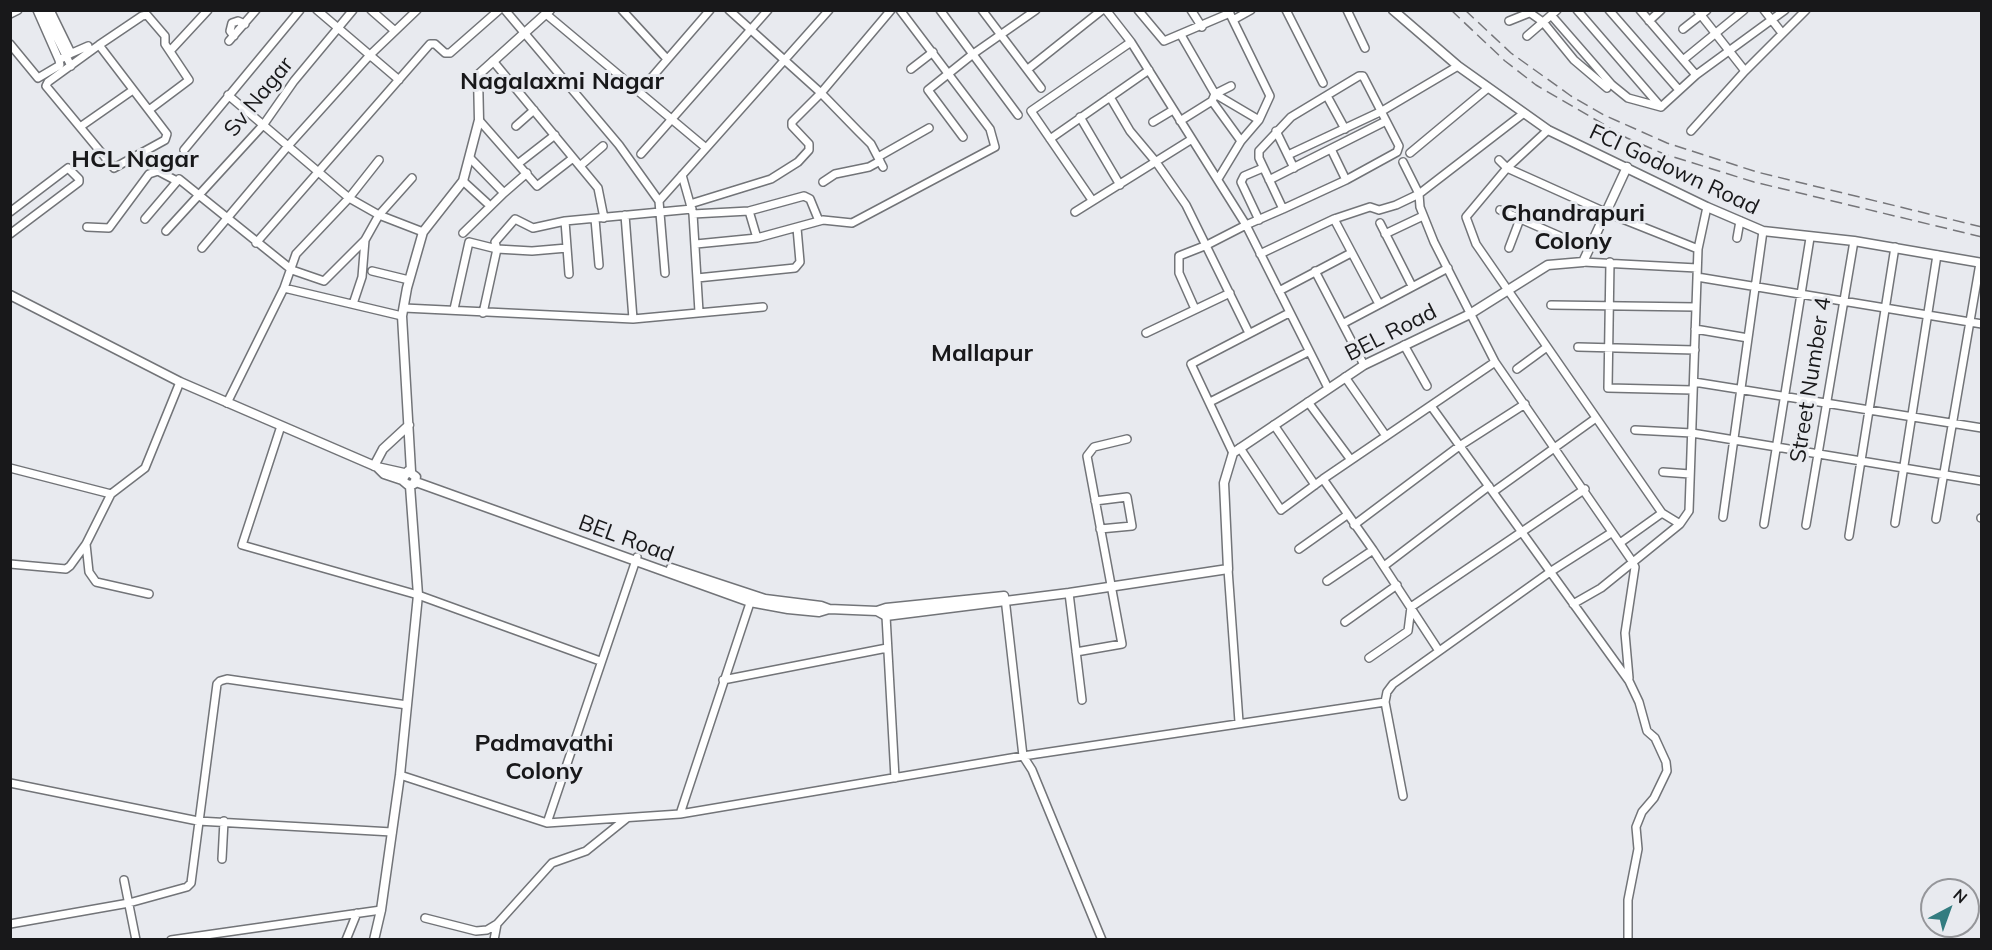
<!DOCTYPE html>
<style>
body{margin:0}
#map{position:relative;width:1992px;height:950px;overflow:hidden;background:#e8eaef;font-family:Mulish,sans-serif}
canvas{display:block}
.frame{position:absolute;inset:0;border:12px solid #18181a;pointer-events:none}
.north{position:absolute;left:1920px;top:878px;width:60px;height:60px;box-sizing:border-box;background:#e8eaef;border:2px solid #95969a;border-radius:50%;rotate:41deg;font-size:16px;font-weight:700;line-height:24px;text-align:center;color:#18181a}
.north::after{content:'';display:block;margin:auto;width:21px;height:27px;background:#337c80;clip-path:polygon(50% 0,100% 100%,50% 72%,0 100%)}
</style>
<div id="map">
<canvas width="1992" height="950"></canvas>
<div class="frame"></div>
<div class="north">N</div>
</div>
<script>
const ctx = document.querySelector('canvas').getContext('2d');
ctx.lineJoin = 'round';
function shape(rows) {
  const path = new Path2D();
  for (const r of rows) {
    path.moveTo(r[0], r[1]);
    for (let i = 2; i < r.length; i += 2) path.lineTo(r[i], r[i + 1]);
  }
  return path;
}
function strokePath(path, color, width, dash) {
  ctx.strokeStyle = color;
  ctx.lineWidth = width;
  ctx.lineCap = dash ? 'butt' : 'round';
  ctx.setLineDash(dash || []);
  ctx.stroke(path);
}
function label(font, color, halo, rows, align = 'center') {
  ctx.font = font + ' Mulish,sans-serif';
  ctx.lineWidth = 6;
  ctx.setLineDash([]);
  ctx.textBaseline = 'middle';
  ctx.strokeStyle = halo;
  ctx.fillStyle = color;
  for (const [text, x, y, turn = 0] of rows) {
    ctx.save();
    ctx.translate(x, y);
    ctx.rotate((+turn || 0) * Math.PI / 180);
    ctx.textAlign = isNaN(turn) ? turn : align;
    if (halo) ctx.strokeText(text, 0, 0);
    ctx.fillText(text, 0, 0);
    ctx.restore();
  }
}
const minor = shape([
 [37,10,59,60,72,53],
 [43,10,71,66],
 [50,10,70,51,72,53,88,46],
 [317,10,399,80],
 [371,10,395,31],
 [505,10,619,145,659,201,665,273],
 [622,10,667,59],
 [729,10,821,93,858,131,871,144,883,167],
 [940,10,1018,115],
 [982,10,1041,88],
 [1106,10,1131,42,1246,225,1328,388],
 [1138,10,1164,41,1230,13],
 [1191,10,1202,27],
 [1228,10,1270,96,1259,120,1241,141],
 [1286,10,1323,83],
 [1347,10,1365,48],
 [1526,10,1543,22,1574,60,1607,88],
 [1577,10,1660,106],
 [1609,10,1679,90],
 [1640,10,1696,75],
 [1697,10,1745,71],
 [1764,10,1782,33],
 [10,14,18,10],
 [546,14,706,148],
 [1551,15,1612,85,1628,98,1661,107],
 [1233,20,1251,10],
 [1509,21,1529,13],
 [1649,21,1661,10],
 [1683,29,1707,10],
 [234,36,230,31,232,23,238,21,245,24],
 [1527,36,1557,10],
 [229,41,256,10],
 [10,44,38,78,60,65,59,60],
 [99,45,167,134,165,140,114,168,46,86,48,82,99,45,142,16,147,15,165,36,165,44,189,80,149,110],
 [170,51,208,10],
 [1683,60,1744,10],
 [493,61,598,188,604,218],
 [911,69,933,52],
 [1028,69,1102,10],
 [640,91,710,10],
 [1215,94,1259,120],
 [1215,94,1231,86],
 [228,95,349,198,379,215,423,232],
 [1327,96,1345,129],
 [1110,97,1130,131,1156,162,1186,205,1249,333],
 [1212,101,1241,141,1218,179],
 [1661,107,1696,75,1785,10],
 [1080,117,1120,185],
 [479,120,537,186,573,158],
 [1180,121,1212,101,1215,94,1181,35],
 [1153,122,1173,110],
 [516,126,534,110],
 [80,127,133,90],
 [1548,130,1507,168,1466,217,1476,244,1662,513,1620,543],
 [1276,131,1294,168],
 [1691,131,1745,71,1806,10],
 [963,137,928,90,973,54,1036,10],
 [1050,139,1149,70],
 [1331,149,1346,180],
 [184,150,300,10],
 [1410,153,1488,88],
 [641,154,768,10],
 [1288,155,1382,111,1458,66],
 [878,157,929,128],
 [1499,160,1507,168,1605,212,1698,249],
 [1403,162,1419,194,1420,207,1434,242,1495,362,1632,561,1635,567,1625,633,1629,678],
 [519,163,555,135],
 [580,166,603,146],
 [682,175,693,214,699,312],
 [1269,180,1386,121],
 [463,181,487,203],
 [823,182,835,174,869,167,880,161],
 [504,193,527,173],
 [1092,200,1031,111,1131,42],
 [659,201,829,10],
 [690,204,771,179,798,162,809,150,809,144,792,126,792,122,821,93,891,10],
 [1500,210,1589,249],
 [10,212,68,168,79,179,79,182,10,234],
 [1075,212,1192,139],
 [693,214,749,211],
 [625,215,633,319],
 [145,219,179,179,292,270,324,281,365,240,379,215,412,178],
 [595,219,599,265],
 [1334,219,1370,207,1379,210,1396,205,1419,194,1524,113],
 [1259,220,1241,182,1244,176,1263,168],
 [565,221,569,274],
 [1380,223,1412,286],
 [87,227,109,228,149,174,158,171,175,180],
 [166,231,264,124,294,81,353,10],
 [463,233,504,193,470,158],
 [1385,234,1423,216],
 [757,238,749,211,804,196,810,199,819,221],
 [1737,238,1740,221],
 [256,243,430,44,435,44,445,53,450,53,499,10],
 [696,244,757,238,823,220,852,223,995,147,990,129,900,10],
 [202,248,288,146,370,55,417,10],
 [1509,248,1520,219],
 [1260,254,1334,219,1379,304],
 [1583,262,1697,268],
 [1610,262,1608,388,1693,390],
 [372,271,409,280],
 [1315,271,1364,365],
 [1697,277,1982,324],
 [697,278,795,268,800,262,797,228],
 [284,288,296,254,349,198,379,160],
 [1279,291,1351,253],
 [353,304,362,277,365,240],
 [1551,305,1696,307],
 [404,308,633,319,763,307],
 [454,309,469,242,497,249,532,251,567,248],
 [1195,309,1179,273,1179,256,1207,245,1246,225,1283,209,1346,180,1397,152,1399,146,1363,76,1359,76,1291,117,1259,151,1259,158,1283,209],
 [483,313,497,249,495,242,515,219,533,228,565,221,692,209],
 [1344,323,1448,268],
 [1695,329,1748,338],
 [1146,333,1230,293],
 [1404,345,1427,386],
 [1578,347,1695,350],
 [1517,369,1547,347],
 [1345,377,1386,436],
 [1694,382,1982,428],
 [1210,402,1308,352],
 [1308,402,1351,460],
 [227,403,284,288,402,316],
 [1431,406,1629,681,1639,702,1647,731,1655,738,1666,762,1667,771,1654,798,1642,812,1636,827,1638,849,1628,900,1628,940],
 [1274,425,1315,485],
 [281,426,242,545,418,595,600,661],
 [1635,430,1692,433,1982,481],
 [1240,448,1281,510,1323,479,1495,362],
 [1233,453,1191,364,1289,313],
 [10,468,111,494],
 [1663,472,1690,474],
 [1323,479,1373,550,1439,651],
 [1493,492,1596,418],
 [1095,501,1127,497,1132,526,1100,529],
 [1662,513,1680,524,1689,511,1698,249,1707,207],
 [1723,517,1763,231],
 [1981,518,1982,518],
 [1936,519,1980,263],
 [1895,523,1937,255],
 [1764,524,1810,238],
 [1354,525,1458,447,1525,404],
 [1806,525,1854,241],
 [1849,536,1895,247],
 [86,544,89,572,96,582,149,594],
 [1299,549,1347,515],
 [10,564,66,569,70,566,86,544,111,494,145,468,180,382],
 [1384,566,1489,486],
 [1228,569,1239,722],
 [1327,581,1373,550],
 [1069,593,1082,700],
 [1005,598,1023,756,1032,770,1102,940],
 [1573,604,1601,588,1680,524],
 [886,616,895,778],
 [1345,622,1397,585],
 [1076,652,1122,644,1087,456,1094,447,1127,439],
 [1369,658,1408,631,1411,607,1585,489],
 [723,680,887,648],
 [1385,702,1403,796],
 [400,775,547,823,680,814,1023,756,1385,702,1387,692,1393,684,1550,572,1611,533],
 [10,783,198,821,392,832],
 [680,814,752,597],
 [547,823,637,557],
 [222,859,224,821],
 [124,880,136,940],
 [425,918,476,931,487,930,497,924,552,863,586,851,627,818],
 [10,924,129,903,187,887,191,883,217,684,220,681,227,679,407,705],
 [171,940,381,910],
 [346,940,357,913],
 [494,940,497,924]
]);
const tertiary = shape([
 [1393,10,1458,66,1548,130,1707,207,1763,231,1854,241,1982,263],
 [10,295,180,382,377,467,404,473],
 [374,466,383,449,409,425],
 [377,467,384,474,402,480,408,485,414,484,416,477,408,471,402,480],
 [411,471,402,316,407,288,423,232,463,181,479,120,478,75,550,10],
 [416,482,750,602,788,609,819,612,829,609,877,611,886,616,1069,593,1228,569,1224,483,1233,453,1364,365,1470,314,1548,265,1583,262,1627,167],
 [671,568,765,599,821,606,829,609],
 [877,611,886,608,1004,596],
 [374,940,381,910,400,775,418,595,410,486]
]);
const rail = shape([
 [1451,10,1505,61,1536,85,1627,138,1664,154,1754,182,1982,237],
 [1465,10,1511,53,1571,96,1604,115,1667,143,1757,172,1982,227]
]);
const streetNames = [
 ["Sv Nagar",259,97,-51],
 ["FCI Godown Road",1674,170,25],
 ["BEL Road",1391,333,-27],
 ["Street Number 4",1811,380,-81],
 ["BEL Road",626,539,20]
];
const neighbourhoodNames = [
 ["Nagalaxmi Nagar",562,82],
 ["HCL Nagar",135,160],
 ["Chandrapuri",1573,214],
 ["Colony",1573,242],
 ["Mallapur",982,354],
 ["Padmavathi",544,744],
 ["Colony",544,772]
];
strokePath(minor, '#727478', 10);
strokePath(tertiary, '#727478', 11);
strokePath(minor, '#fff', 7);
strokePath(tertiary, '#fff', 8);
strokePath(rail, '#76767a', 1.5, [12, 6]);
label('22px', '#18181a', '#e8eaef', streetNames);
label('bold 24px', '#18181a', '#e8eaef', neighbourhoodNames);
</script>
